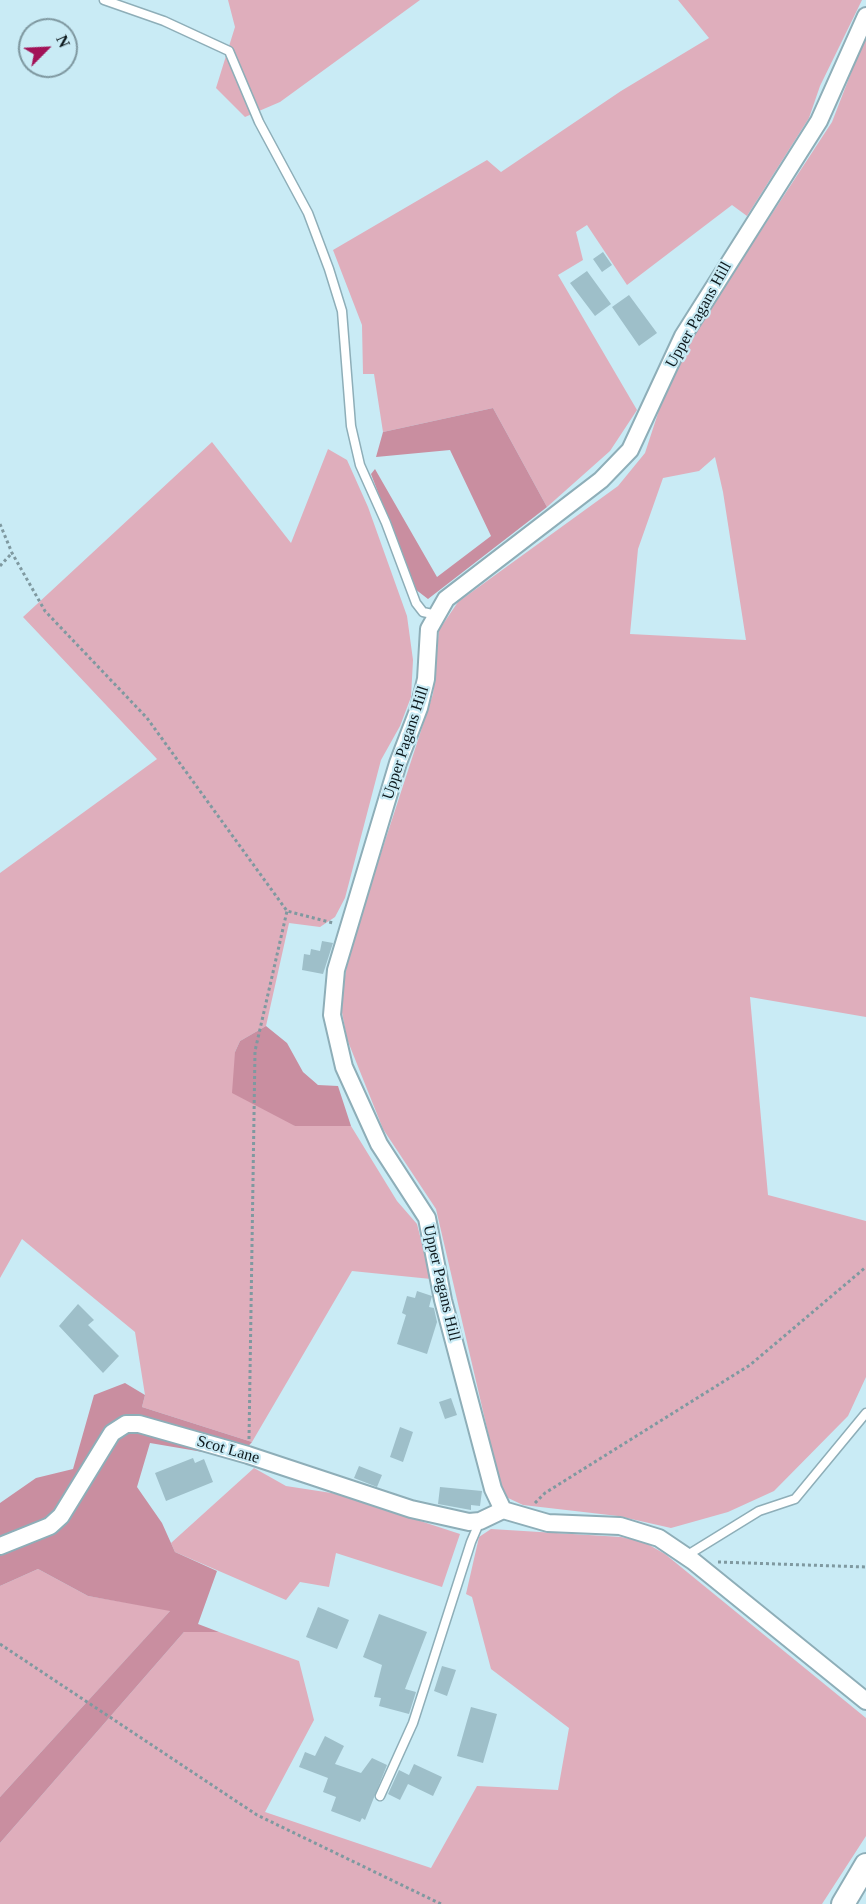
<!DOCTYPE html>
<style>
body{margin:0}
#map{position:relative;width:866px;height:1904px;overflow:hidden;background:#c9ebf5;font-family:Georgia,serif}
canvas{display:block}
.north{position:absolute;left:18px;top:18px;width:60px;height:60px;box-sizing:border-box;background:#c9ebf5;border:2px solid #7e979f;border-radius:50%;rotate:66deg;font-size:16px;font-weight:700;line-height:24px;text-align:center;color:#0d191d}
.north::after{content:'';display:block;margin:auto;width:21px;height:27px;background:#a21257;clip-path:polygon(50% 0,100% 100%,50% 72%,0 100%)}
</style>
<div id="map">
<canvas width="866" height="1904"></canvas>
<div class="north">N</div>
</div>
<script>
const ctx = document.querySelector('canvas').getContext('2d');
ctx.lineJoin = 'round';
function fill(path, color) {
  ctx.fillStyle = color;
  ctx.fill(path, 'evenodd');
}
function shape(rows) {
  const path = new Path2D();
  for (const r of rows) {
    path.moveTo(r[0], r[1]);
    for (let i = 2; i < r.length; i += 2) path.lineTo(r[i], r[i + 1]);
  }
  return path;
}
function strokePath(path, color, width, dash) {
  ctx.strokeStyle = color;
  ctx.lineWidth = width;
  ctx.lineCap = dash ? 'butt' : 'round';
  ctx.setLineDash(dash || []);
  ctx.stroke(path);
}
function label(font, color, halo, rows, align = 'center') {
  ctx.font = font + ' Georgia,serif';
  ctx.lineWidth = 4.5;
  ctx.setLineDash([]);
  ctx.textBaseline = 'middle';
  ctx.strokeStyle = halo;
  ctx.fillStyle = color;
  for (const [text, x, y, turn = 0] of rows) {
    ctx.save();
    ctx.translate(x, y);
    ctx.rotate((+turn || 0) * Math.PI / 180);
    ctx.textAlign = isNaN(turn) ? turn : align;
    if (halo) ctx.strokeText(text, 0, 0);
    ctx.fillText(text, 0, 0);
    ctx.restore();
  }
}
const green = shape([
 [228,0,420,0,280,102,245,117,216,88,235,27],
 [678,0,862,0,820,86,809,118,747,216,732,205,627,285,587,225,576,232,583,260,558,275,637,410,610,451,547,507,493,408,383,432,374,374,363,374,362,325,333,250,487,160,501,172,621,91,709,38],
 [866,34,866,1017,750,997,768,1195,866,1221,866,1377,848,1416,774,1491,728,1512,671,1528,618,1516,523,1505,506,1497,499,1480,436,1209,383,1129,347,1039,340,1002,351,945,433,694,439,630,458,602,618,486,645,453,662,401,692,336,832,122],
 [715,457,723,492,746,640,630,634,638,549,663,478,699,471],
 [212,442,291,543,328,449,347,460,368,507,407,616,413,660,411,697,400,726,381,760,345,898,335,917,320,927,289,923,266,1026,240,1041,235,1052,295,1126,351,1126,397,1201,417,1224,431,1279,352,1271,252,1442,142,1407,145,1395,135,1332,22,1239,0,1278,0,873,157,759,23,617],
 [254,1468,286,1486,338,1494,460,1534,442,1587,336,1553,329,1587,300,1582,286,1600,175,1552,171,1543],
 [491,1529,621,1537,644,1542,665,1554,866,1718,866,1836,822,1904,0,1904,0,1843,184,1632,219,1632,299,1661,314,1720,265,1812,431,1868,477,1786,558,1790,569,1728,491,1669,472,1597,466,1594,479,1537],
 [38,1569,88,1596,171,1610,0,1797,0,1586]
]);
const forest = shape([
 [493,408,547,507,428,599,415,589,371,474,375,469,437,577,491,536,450,450,376,457,383,432],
 [266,1026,287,1043,303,1072,318,1085,338,1086,351,1126,295,1126,232,1093,235,1052,240,1041],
 [125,1383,145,1395,142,1407,252,1442,238,1458,150,1443,137,1487,162,1523,175,1552,217,1571,198,1624,219,1632,184,1632,0,1843,0,1797,170,1611,88,1596,38,1569,0,1586,0,1503,36,1478,73,1469,94,1395]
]);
const building = shape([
 [603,252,612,265,602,272,593,259],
 [587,271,611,304,595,316,570,283],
 [629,295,657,333,639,346,612,307],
 [322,941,333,943,323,974,302,970,304,954,310,955,311,949,320,951],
 [417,1291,432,1296,429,1307,434,1308,437,1322,427,1354,397,1344,406,1315,402,1313,407,1296,415,1298],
 [78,1304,94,1320,88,1325,119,1356,103,1373,59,1326],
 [451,1398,457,1415,445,1419,439,1402],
 [400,1427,413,1432,403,1462,390,1457],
 [193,1458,195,1463,204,1459,213,1482,166,1501,155,1473],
 [359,1466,382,1475,377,1487,354,1478],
 [440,1487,482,1491,480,1506,471,1505,471,1510,438,1504],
 [318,1607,349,1620,337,1649,306,1637],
 [379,1614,427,1632,405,1689,416,1692,409,1714,379,1706,381,1698,374,1697,382,1665,363,1657],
 [442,1666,456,1670,447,1696,434,1691],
 [471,1707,497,1714,483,1763,457,1756],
 [325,1736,344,1746,335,1764,361,1773,372,1758,387,1765,365,1820,362,1818,360,1822,331,1811,336,1797,323,1792,328,1778,299,1767,305,1752,315,1756],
 [414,1764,442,1777,433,1796,408,1784,400,1800,388,1794,399,1770,409,1775]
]);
const path = shape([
 [0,524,12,553,45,611,147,718,287,911,333,923],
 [0,566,11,554],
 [249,1439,255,1051,287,911],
 [535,1503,545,1493,750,1365,866,1267],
 [718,1562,866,1567],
 [0,1644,257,1815,441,1904]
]);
const lane = shape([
 [104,0,164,21,229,51,259,122,308,213,329,269,342,311,351,426,360,465,386,523,416,603,423,612,437,615],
 [686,1556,759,1511,795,1499,866,1413],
 [380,1796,413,1723,471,1542,480,1521]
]);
const street = shape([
 [503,1510,493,1489,443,1300,427,1218,379,1144,344,1067,332,1015,336,970,398,763,419,708,426,679,429,629,446,599,601,480,630,450,683,336,819,121,866,16],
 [503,1510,548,1523,620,1526,659,1538,693,1561,866,1701],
 [0,1546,50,1526,61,1516,112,1433,126,1424,139,1424,248,1455,411,1509,469,1522,480,1521,503,1510]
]);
const secondary = shape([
 [843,1904,866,1865]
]);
const streetNames = [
 ["Upper Pagans Hill",699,315,-61],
 ["Upper Pagans Hill",406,743,-72],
 ["Upper Pagans Hill",441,1283,77],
 ["Scot Lane",228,1450,16]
];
fill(green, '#dfaebc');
fill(forest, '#c98ea0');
fill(building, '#9ebfc9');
strokePath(lane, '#8eaeb8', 11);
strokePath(street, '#8eaeb8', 20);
strokePath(secondary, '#8eaeb8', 26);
strokePath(path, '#7f99a0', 3, [3, 3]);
strokePath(lane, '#fff', 8);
strokePath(street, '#fff', 16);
strokePath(secondary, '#fff', 22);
label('16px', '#0d191d', '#c9ebf5', streetNames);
</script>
